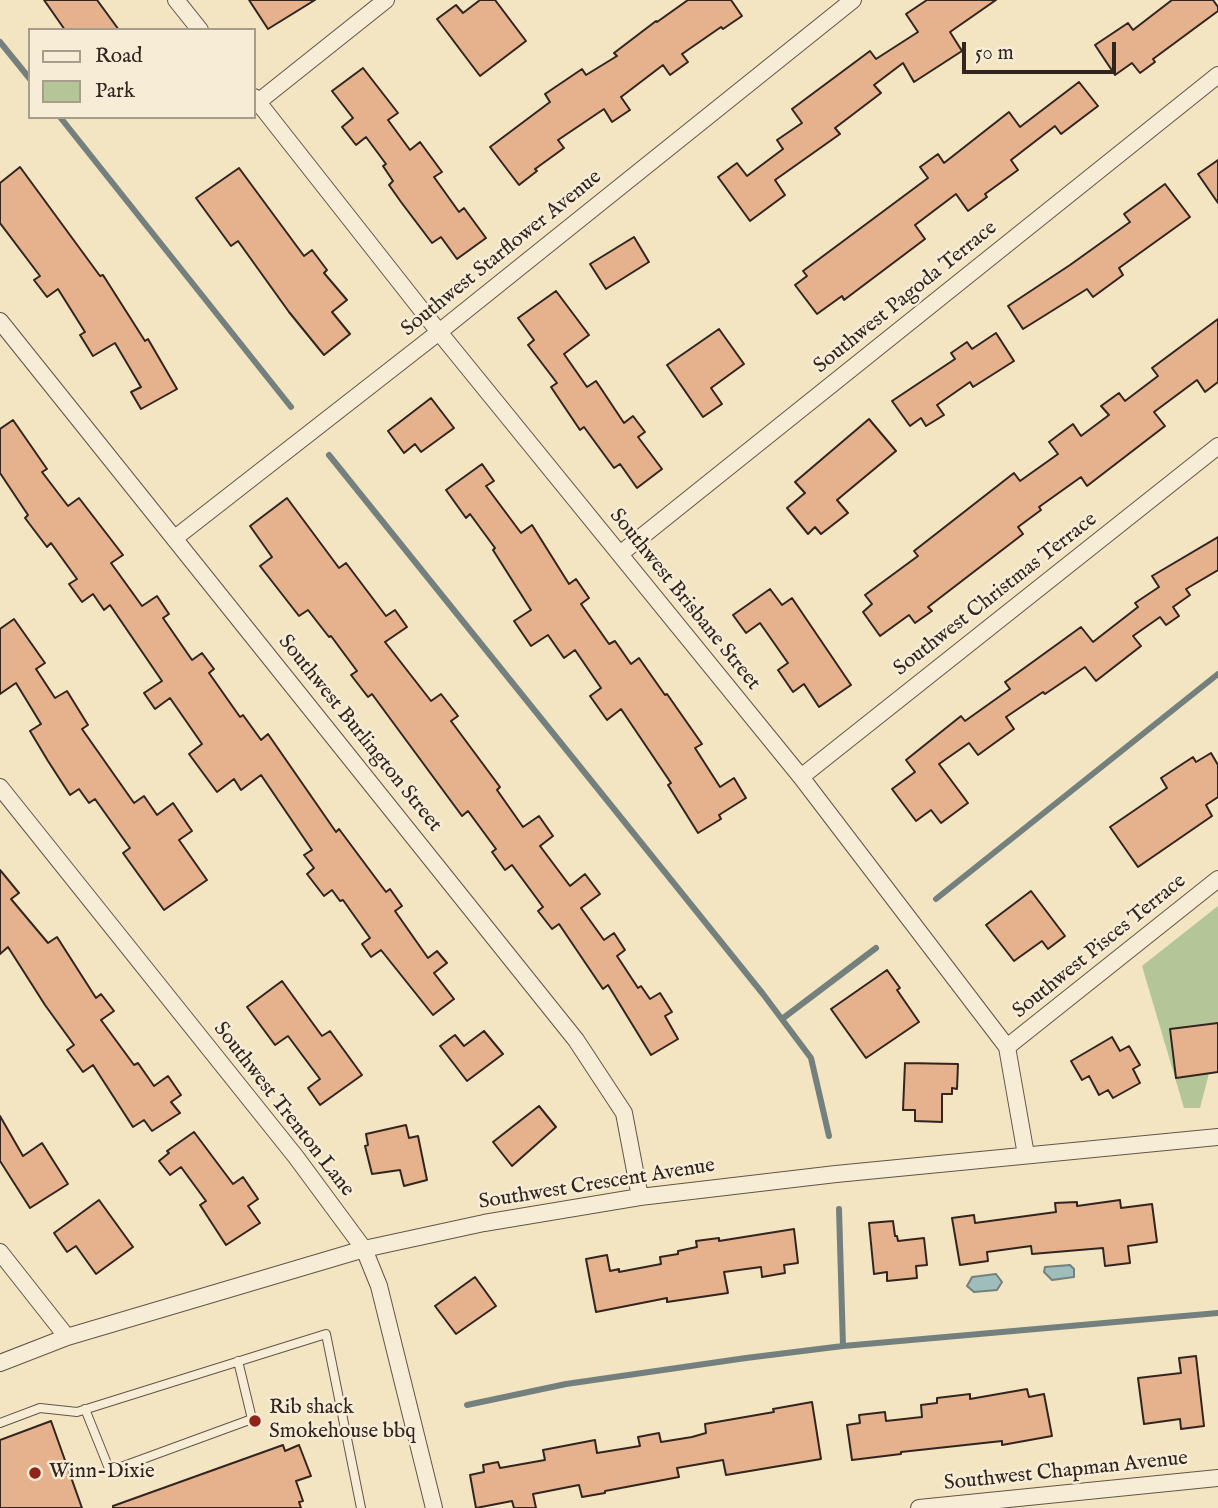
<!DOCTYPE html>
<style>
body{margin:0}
#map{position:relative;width:1218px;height:1508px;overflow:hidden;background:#f3e4c2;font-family:"IM FELL English",serif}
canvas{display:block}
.legend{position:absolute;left:28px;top:28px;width:228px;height:91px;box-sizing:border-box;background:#f7edd7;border:2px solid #a89d8d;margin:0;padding:9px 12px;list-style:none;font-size:21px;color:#32251f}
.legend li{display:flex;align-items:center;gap:14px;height:35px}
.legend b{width:35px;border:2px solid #a89d8d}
.scale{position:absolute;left:962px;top:42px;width:154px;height:32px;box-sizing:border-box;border:4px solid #32251f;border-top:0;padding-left:9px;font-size:21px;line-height:24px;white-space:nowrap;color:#32251f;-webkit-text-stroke:5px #f7edd7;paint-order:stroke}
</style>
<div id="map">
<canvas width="1218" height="1508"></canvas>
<ul class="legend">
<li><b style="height:9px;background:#f7edd7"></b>Road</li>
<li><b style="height:19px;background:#b4c598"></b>Park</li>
</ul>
<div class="scale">50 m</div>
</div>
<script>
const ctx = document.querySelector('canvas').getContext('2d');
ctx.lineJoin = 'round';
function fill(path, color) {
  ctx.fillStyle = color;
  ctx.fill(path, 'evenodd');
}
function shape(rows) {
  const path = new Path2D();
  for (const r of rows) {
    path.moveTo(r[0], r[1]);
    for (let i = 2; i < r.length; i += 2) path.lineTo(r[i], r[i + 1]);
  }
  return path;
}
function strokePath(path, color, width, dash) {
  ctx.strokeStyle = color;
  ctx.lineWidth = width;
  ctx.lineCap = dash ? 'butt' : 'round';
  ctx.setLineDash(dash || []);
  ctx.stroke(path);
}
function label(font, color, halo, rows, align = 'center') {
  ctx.font = font + ' "IM FELL English",serif';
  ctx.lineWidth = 5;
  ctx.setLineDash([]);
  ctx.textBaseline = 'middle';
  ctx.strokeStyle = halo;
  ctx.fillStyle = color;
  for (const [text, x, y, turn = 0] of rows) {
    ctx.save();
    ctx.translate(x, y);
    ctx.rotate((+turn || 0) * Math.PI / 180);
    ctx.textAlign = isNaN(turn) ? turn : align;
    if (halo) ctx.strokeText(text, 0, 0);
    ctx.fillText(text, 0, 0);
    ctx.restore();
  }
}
const green = shape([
 [1218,906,1218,1039,1200,1108,1184,1108,1142,966]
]);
const water = shape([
 [1070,1265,1074,1269,1074,1277,1052,1280,1044,1272,1045,1267,1070,1265],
 [996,1274,1002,1282,997,1290,974,1292,967,1286,972,1277,996,1274]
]);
const stream = shape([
 [0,42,30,79],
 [60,117,291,407],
 [329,455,763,994,811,1058,829,1136],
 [936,899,1218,674],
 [782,1019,876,948],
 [839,1209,843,1346],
 [467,1405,566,1384,746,1358,843,1346,1218,1313]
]);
const building = shape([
 [44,0,97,0,119,30,65,30,44,0],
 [249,0,315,0,268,29,249,0],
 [480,0,495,0,526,41,480,76,437,19,456,5,463,13,480,0],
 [688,0,731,0,742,16,723,29,721,27,682,54,688,62,670,75,663,65,621,97,630,110,612,122,604,109,558,140,564,148,535,169,537,171,519,185,490,147,550,102,545,94,582,69,586,75,617,56,614,53,656,21,657,22,688,0],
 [927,0,996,0,950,32,962,51,914,82,903,63,874,85,881,93,835,128,840,134,775,180,785,195,750,221,718,177,737,163,747,176,783,149,777,140,802,123,792,109,870,51,876,59,918,32,906,14,927,0],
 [1172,0,1213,0,1218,7,1218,11,1153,59,1155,62,1140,73,1132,63,1115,75,1095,45,1128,23,1133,30,1172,0],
 [363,68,398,113,388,120,410,150,420,142,442,172,434,177,459,212,464,208,486,238,457,259,441,237,432,243,401,202,389,185,393,181,383,166,386,164,366,137,356,145,342,127,353,118,332,91,363,68],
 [1079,82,1098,106,1061,134,1055,126,1011,160,1018,170,985,194,987,197,968,211,956,194,915,225,925,239,844,300,842,296,817,314,795,285,807,276,803,271,928,178,920,167,938,154,944,163,1009,112,1020,127,1079,82],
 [1218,160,1218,203,1198,174,1218,160],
 [20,167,100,276,103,275,145,341,148,339,177,389,141,409,131,392,141,387,115,343,93,356,80,335,85,332,58,289,47,297,34,280,40,276,0,223,0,183,20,167],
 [239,168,304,256,312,250,327,270,324,273,347,300,332,312,350,334,324,355,289,312,238,241,231,246,196,198,239,168],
 [1165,184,1190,217,1119,268,1123,275,1093,297,1087,289,1023,329,1008,306,1070,265,1130,222,1124,214,1165,184],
 [634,237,649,262,606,289,590,264,634,237],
 [556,291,589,335,564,354,587,387,596,381,624,423,633,416,645,432,638,437,662,469,637,488,620,464,614,468,584,427,580,430,551,387,557,383,528,345,534,340,518,318,556,291],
 [1218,319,1218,382,1205,392,1197,380,1154,412,1165,426,1087,486,1081,477,1039,507,1041,510,1018,527,1023,534,928,607,932,611,915,623,909,615,880,636,863,612,872,604,865,595,918,556,914,551,1014,473,1020,481,1058,454,1049,442,1073,424,1081,436,1109,415,1101,406,1119,393,1125,401,1158,376,1152,368,1218,319],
 [719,329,744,364,711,388,722,404,703,417,667,365,719,329],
 [996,333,1014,361,973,387,970,382,937,405,944,415,926,426,921,418,910,426,892,401,955,359,951,353,967,342,972,349,996,333],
 [431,398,454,428,421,452,415,444,404,453,388,431,431,398],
 [869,419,896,451,837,500,848,513,821,534,815,527,808,534,787,508,805,493,795,482,869,419],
 [13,420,47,469,42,472,68,506,79,498,123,555,111,563,142,606,157,596,169,614,163,618,192,660,202,653,214,669,209,673,240,717,243,715,261,740,268,734,336,832,339,829,386,892,390,889,402,906,395,911,428,958,437,951,447,963,434,973,454,999,433,1015,381,950,371,957,362,944,370,938,343,900,340,901,332,890,324,896,307,874,314,868,304,855,312,850,261,775,241,790,234,779,217,792,189,754,202,744,170,698,155,709,144,693,162,681,110,605,104,610,93,594,82,602,69,584,77,579,51,543,47,547,25,518,28,515,0,473,0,429,13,420],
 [482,464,494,481,486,486,521,533,532,525,569,584,576,579,589,598,581,604,609,644,615,641,631,664,639,658,665,695,667,694,702,744,695,748,720,787,734,778,746,798,719,815,721,819,698,833,668,785,671,783,621,709,607,720,590,696,601,688,575,650,564,658,548,635,531,646,514,621,531,610,493,550,495,548,470,514,466,518,446,490,482,464],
 [287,498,339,568,346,563,386,616,395,610,407,627,385,642,431,701,441,694,458,716,451,721,500,787,497,790,523,827,539,816,553,836,540,846,570,886,585,874,600,894,581,908,604,940,614,933,625,950,617,956,638,988,641,986,650,999,660,993,672,1012,665,1016,678,1039,651,1055,608,985,603,989,559,924,552,929,538,911,543,907,512,865,505,870,492,852,496,849,468,811,462,816,372,694,368,697,351,675,357,671,331,636,329,637,308,610,299,616,260,566,272,557,250,526,287,498],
 [1218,537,1218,570,1186,589,1190,595,1173,607,1179,616,1166,625,1160,617,1133,636,1141,646,1096,681,1085,667,1045,694,1043,692,1006,717,1014,729,978,755,969,743,939,764,968,803,941,823,931,810,916,821,892,789,915,772,906,760,961,716,965,721,1010,689,1005,682,1081,627,1093,642,1138,607,1135,603,1159,587,1152,576,1218,537],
 [770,589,782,605,792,598,851,685,819,707,804,684,793,692,778,670,788,663,760,623,746,633,733,615,770,589],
 [14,619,45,663,36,669,55,698,67,691,88,725,82,729,134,803,144,796,157,815,173,803,192,831,179,840,207,880,164,910,123,853,130,848,95,799,89,803,79,789,70,795,48,761,30,731,41,724,16,683,0,694,0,629,14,619],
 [1211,753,1218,765,1218,797,1206,805,1212,816,1138,867,1110,827,1167,788,1161,778,1193,757,1196,762,1211,753],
 [0,870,19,893,11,899,48,943,57,937,96,998,101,994,114,1011,101,1020,134,1065,138,1063,154,1086,168,1076,181,1095,171,1102,180,1113,152,1131,144,1120,133,1127,93,1065,83,1072,67,1050,74,1045,45,1005,8,947,0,954,0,870],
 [1031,891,1065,936,1048,949,1042,941,1014,961,986,925,1031,891],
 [887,970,900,988,897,990,919,1022,866,1058,831,1009,887,970],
 [282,981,322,1036,330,1031,362,1075,320,1105,308,1088,320,1079,288,1036,275,1045,247,1007,282,981],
 [1218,1023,1218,1072,1176,1078,1170,1029,1218,1023],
 [484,1031,503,1054,467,1081,440,1046,455,1035,464,1046,484,1031],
 [1112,1037,1120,1051,1129,1046,1140,1065,1133,1069,1140,1083,1113,1098,1108,1090,1099,1095,1089,1076,1082,1080,1071,1061,1112,1037],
 [905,1063,958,1064,957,1089,952,1088,952,1094,942,1094,942,1122,915,1121,915,1110,903,1110,905,1063],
 [539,1106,556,1127,512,1166,493,1142,539,1106],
 [0,1116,23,1156,42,1143,68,1184,30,1208,0,1161,0,1116],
 [406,1125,409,1138,418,1136,427,1180,404,1186,400,1170,372,1174,365,1146,368,1145,366,1134,406,1125],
 [194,1132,233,1184,243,1177,258,1199,248,1206,260,1223,226,1245,200,1205,206,1201,181,1167,170,1175,159,1161,169,1153,167,1151,194,1132],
 [99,1200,133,1247,96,1274,76,1246,67,1252,54,1233,99,1200],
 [1120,1200,1121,1208,1152,1204,1157,1242,1128,1246,1130,1263,1105,1266,1103,1248,1032,1254,1031,1246,987,1252,988,1261,960,1265,952,1218,974,1215,975,1223,1056,1212,1055,1203,1077,1202,1077,1206,1120,1200],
 [893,1221,895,1236,897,1236,898,1241,924,1238,927,1265,916,1266,917,1278,887,1281,887,1272,874,1274,869,1223,893,1221],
 [794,1229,798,1263,784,1265,785,1273,762,1277,761,1267,724,1272,728,1293,667,1302,667,1298,596,1312,586,1259,607,1255,610,1271,619,1269,619,1272,661,1264,660,1257,678,1254,678,1251,697,1247,696,1241,719,1238,719,1241,794,1229],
 [475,1277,496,1306,456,1334,435,1306,475,1277],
 [1196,1356,1204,1426,1181,1429,1180,1419,1144,1424,1138,1378,1181,1373,1179,1358,1196,1356],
 [1027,1389,1029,1397,1044,1394,1052,1436,1002,1445,1002,1441,901,1452,901,1454,852,1460,847,1425,860,1423,859,1415,885,1412,886,1421,922,1417,921,1405,937,1403,937,1398,970,1394,970,1399,1027,1389],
 [812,1402,821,1459,726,1475,723,1460,677,1468,679,1477,605,1491,605,1493,582,1497,579,1485,533,1494,536,1508,514,1508,512,1501,476,1508,470,1475,484,1472,483,1465,498,1462,500,1468,545,1460,543,1450,595,1440,597,1453,640,1446,638,1437,659,1433,661,1442,692,1437,706,1433,705,1424,774,1412,773,1409,812,1402],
 [51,1421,82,1508,0,1508,0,1440,51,1421],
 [283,1445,285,1451,299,1445,311,1476,296,1481,303,1501,299,1502,301,1508,113,1508,113,1506,283,1445]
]);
const service = shape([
 [85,1409,110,1471,252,1419,238,1361],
 [0,1423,40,1408,77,1412,326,1334,361,1508]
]);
const minor = shape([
 [176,0,200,30],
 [254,97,439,332,801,777,1007,1047,1026,1155],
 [258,102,386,0],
 [0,321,576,1040,624,1113,640,1197],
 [175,538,439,332,853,0],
 [620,554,1218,75],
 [801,777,1218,446],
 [0,787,296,1157,364,1249,379,1286,434,1508],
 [1007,1047,1218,879],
 [0,1252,67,1337],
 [0,1363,67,1337,364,1249,484,1223,640,1197,836,1174,1218,1137],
 [919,1508,1218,1478]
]);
const markers = [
 [255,1421,7,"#8f2418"],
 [35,1473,7,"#8f2418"]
];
const streetNames = [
 ["Southwest Starflower Avenue",502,254,-39],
 ["Southwest Pagoda Terrace",906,298,-39],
 ["Southwest Christmas Terrace",996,595,-38],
 ["Southwest Brisbane Street",684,600,51],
 ["Southwest Burlington Street",359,734,51],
 ["Southwest Pisces Terrace",1100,947,-39],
 ["Southwest Trenton Lane",283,1110,52],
 ["Southwest Crescent Avenue",597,1185,-9],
 ["Southwest Chapman Avenue",1066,1472,-6]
];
const poiNames = [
 ["Rib shack",269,1409],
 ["Smokehouse bbq",269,1433],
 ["Winn-Dixie",49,1473]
];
fill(green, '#b4c598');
fill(water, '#9ebdbb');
strokePath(water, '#73807d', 2);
strokePath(stream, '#73807d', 6);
fill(building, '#e5b28d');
strokePath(building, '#32251f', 2);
strokePath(service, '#625548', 10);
strokePath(minor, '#625548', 18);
strokePath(service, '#f7edd7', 8);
strokePath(minor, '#f7edd7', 16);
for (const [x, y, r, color] of markers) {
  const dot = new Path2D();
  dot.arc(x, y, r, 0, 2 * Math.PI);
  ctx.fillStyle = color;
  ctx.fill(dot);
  strokePath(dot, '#f7edd7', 2.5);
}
label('21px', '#32251f', '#f7edd7', streetNames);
label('21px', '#32251f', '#f7edd7', poiNames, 'left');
</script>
